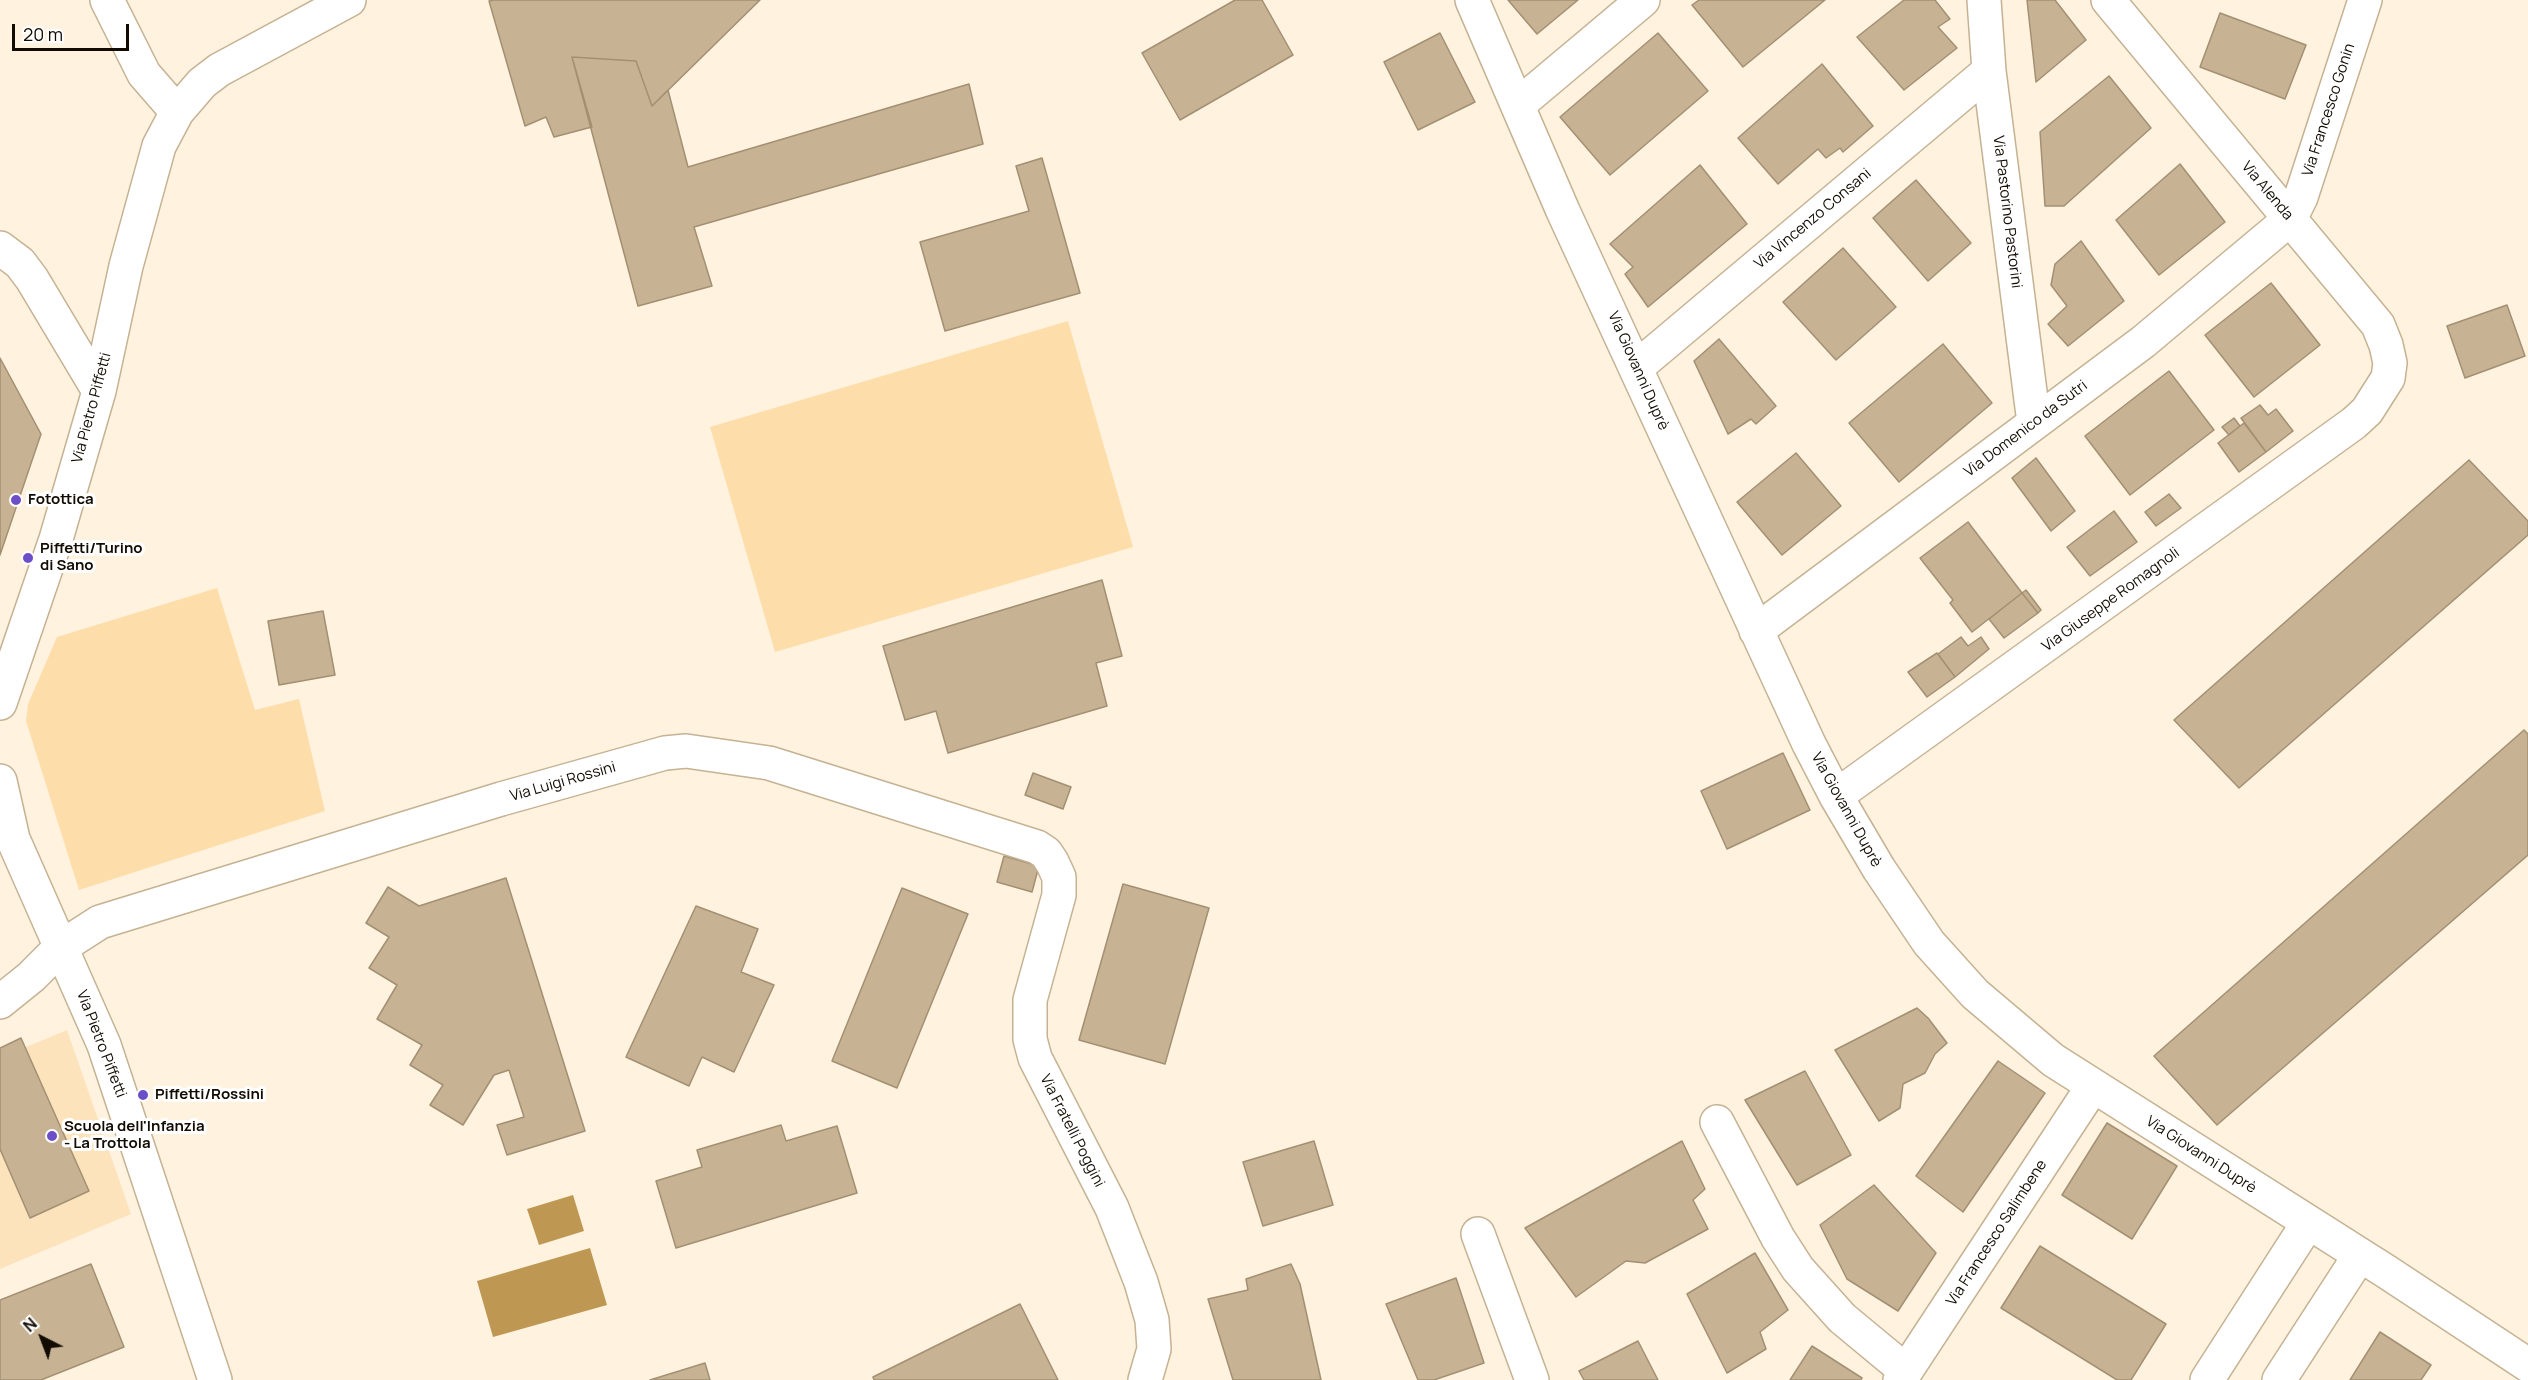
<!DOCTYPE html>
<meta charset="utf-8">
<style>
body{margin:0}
#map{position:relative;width:2528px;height:1380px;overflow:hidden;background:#fff2df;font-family:Manrope,sans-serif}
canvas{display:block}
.north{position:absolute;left:12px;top:1308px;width:60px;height:60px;-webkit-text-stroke:4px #fff;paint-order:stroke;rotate:318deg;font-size:16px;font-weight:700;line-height:24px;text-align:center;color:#110b02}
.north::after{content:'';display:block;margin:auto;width:21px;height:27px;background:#110b02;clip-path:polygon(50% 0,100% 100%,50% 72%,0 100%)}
.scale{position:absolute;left:12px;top:24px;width:117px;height:27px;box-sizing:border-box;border:3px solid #110b02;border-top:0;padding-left:8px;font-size:18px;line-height:21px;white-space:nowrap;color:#110b02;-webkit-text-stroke:4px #fff;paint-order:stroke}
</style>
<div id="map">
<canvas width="2528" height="1380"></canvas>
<div class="north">N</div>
<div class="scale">20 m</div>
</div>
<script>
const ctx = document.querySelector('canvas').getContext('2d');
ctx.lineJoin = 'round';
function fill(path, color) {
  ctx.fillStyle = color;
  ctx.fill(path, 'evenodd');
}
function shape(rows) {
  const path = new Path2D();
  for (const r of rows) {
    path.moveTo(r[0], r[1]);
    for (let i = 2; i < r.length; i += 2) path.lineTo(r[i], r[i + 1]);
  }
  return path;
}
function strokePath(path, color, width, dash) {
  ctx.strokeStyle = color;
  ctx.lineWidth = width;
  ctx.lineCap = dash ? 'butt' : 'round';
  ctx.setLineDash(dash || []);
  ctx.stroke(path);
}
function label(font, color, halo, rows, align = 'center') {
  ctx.font = font + ' Manrope,sans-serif';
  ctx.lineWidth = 6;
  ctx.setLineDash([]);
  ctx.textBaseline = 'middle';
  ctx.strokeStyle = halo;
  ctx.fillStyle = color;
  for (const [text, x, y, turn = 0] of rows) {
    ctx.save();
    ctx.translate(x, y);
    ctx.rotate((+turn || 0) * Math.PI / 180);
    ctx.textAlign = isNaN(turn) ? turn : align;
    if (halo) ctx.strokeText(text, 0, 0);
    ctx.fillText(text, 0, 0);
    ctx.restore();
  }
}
const built = shape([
 [67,1030,131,1214,0,1269,0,1058]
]);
const green = shape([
 [1068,321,1133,547,775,652,710,427],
 [217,588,255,710,299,699,325,811,79,890,26,721,28,704,57,637]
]);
const water = shape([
 [573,1195,584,1231,539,1245,527,1209],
 [590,1248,607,1305,493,1337,477,1281]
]);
const building = shape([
 [494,0,760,0,652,106,636,61,572,57,592,127,554,137,546,117,525,126,489,1,494,0],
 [1235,0,1262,0,1293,55,1180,120,1142,53,1235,0],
 [1508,0,1578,0,1537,34,1508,0],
 [1699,0,1825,0,1743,67,1692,5,1699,0],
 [1904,0,1935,0,1950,19,1938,27,1957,48,1904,90,1857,37,1904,0],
 [2027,0,2055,0,2086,40,2036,82,2027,0],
 [2220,13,2306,45,2285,99,2200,67,2220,13],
 [1440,33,1475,102,1418,130,1384,62,1440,33],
 [1658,33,1708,91,1610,175,1560,117,1658,33],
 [572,57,636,61,652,106,668,90,688,167,969,84,983,144,694,227,712,286,638,306,572,57],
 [1822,64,1873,126,1843,152,1840,148,1826,158,1818,149,1778,184,1738,138,1822,64],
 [2109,76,2151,128,2064,206,2045,206,2040,132,2109,76],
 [1042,158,1080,293,945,331,920,242,1029,211,1016,166,1042,158],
 [2180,164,2225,222,2159,275,2116,220,2180,164],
 [1700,165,1747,224,1648,307,1625,274,1633,267,1610,244,1700,165],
 [1916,180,1971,243,1928,281,1873,218,1916,180],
 [2081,241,2124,301,2068,346,2048,324,2067,306,2051,285,2055,264,2081,241],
 [1843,248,1896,307,1836,360,1783,302,1843,248],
 [2271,283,2320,345,2254,397,2205,335,2271,283],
 [2507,305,2525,356,2465,378,2447,326,2507,305],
 [1719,339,1776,406,1756,424,1751,419,1728,434,1694,361,1719,339],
 [1943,344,1992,403,1899,482,1849,423,1943,344],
 [0,358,41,434,0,555,0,358],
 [2169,371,2214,430,2130,495,2085,436,2169,371],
 [2260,405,2268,415,2276,409,2293,431,2266,452,2241,418,2260,405],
 [2234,418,2240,426,2229,435,2222,427,2234,418],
 [2244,423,2266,452,2239,472,2218,443,2244,423],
 [1796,453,1841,506,1782,555,1737,502,1796,453],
 [2036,458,2075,511,2051,531,2012,478,2036,458],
 [2469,460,2528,521,2528,535,2239,788,2174,720,2469,460],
 [2169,494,2181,508,2156,526,2145,512,2169,494],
 [2114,511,2137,542,2090,576,2067,547,2114,511],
 [1968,522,2022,593,1972,632,1950,603,1953,600,1920,558,1968,522],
 [1102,580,1122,656,1096,663,1107,706,948,753,936,711,905,720,883,646,1102,580],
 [2026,590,2041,610,2038,613,2022,593,2026,590],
 [2022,593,2038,613,2004,638,1989,619,2022,593],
 [323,611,335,675,279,685,268,621,323,611],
 [1961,637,1968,646,1981,637,1989,649,1955,677,1938,654,1961,637],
 [1937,653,1955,677,1927,697,1908,672,1937,653],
 [2524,730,2528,734,2528,855,2217,1125,2154,1056,2524,730],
 [1783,753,1810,810,1727,849,1701,791,1783,753],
 [1033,773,1071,787,1063,809,1025,795,1033,773],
 [1004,856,1039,866,1032,892,997,882,1004,856],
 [506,878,585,1131,507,1155,497,1125,524,1117,509,1070,494,1075,463,1125,430,1105,443,1085,410,1065,422,1045,377,1019,397,985,369,968,389,937,366,923,388,887,419,906,506,878],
 [1123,884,1209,908,1165,1064,1079,1040,1123,884],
 [902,888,968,914,897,1088,832,1061,902,888],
 [696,906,758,929,741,972,774,985,734,1072,702,1057,689,1086,626,1057,696,906],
 [1917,1008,1928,1018,1947,1043,1935,1054,1925,1073,1903,1084,1900,1108,1879,1121,1835,1050,1917,1008],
 [21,1038,89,1191,30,1218,0,1149,0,1048,21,1038],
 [1998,1061,2045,1093,1963,1212,1916,1176,1998,1061],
 [1805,1071,1851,1155,1797,1185,1745,1100,1805,1071],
 [2107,1123,2177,1166,2132,1239,2062,1195,2107,1123],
 [781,1125,786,1141,837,1126,857,1193,676,1248,656,1181,702,1167,697,1150,781,1125],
 [1314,1141,1333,1205,1263,1226,1243,1162,1314,1141],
 [1682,1141,1705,1189,1693,1200,1708,1229,1645,1263,1626,1261,1576,1297,1525,1228,1682,1141],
 [1874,1185,1936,1253,1898,1311,1847,1279,1820,1225,1874,1185],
 [2040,1246,2166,1324,2131,1380,2117,1380,2001,1308,2040,1246],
 [1755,1253,1788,1310,1760,1332,1766,1349,1727,1373,1687,1294,1755,1253],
 [91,1264,124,1347,41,1380,0,1380,0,1300,91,1264],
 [1291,1264,1300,1284,1321,1380,1233,1380,1208,1299,1248,1290,1246,1279,1291,1264],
 [1456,1278,1484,1363,1434,1380,1418,1380,1386,1304,1456,1278],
 [1020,1304,1058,1380,874,1380,873,1377,1020,1304],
 [2380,1332,2431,1365,2421,1380,2350,1380,2380,1332],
 [1638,1341,1658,1380,1584,1380,1579,1371,1638,1341],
 [1812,1346,1862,1378,1861,1380,1790,1380,1812,1346],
 [705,1363,710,1380,650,1380,705,1363]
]);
const minor = shape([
 [107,0,144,74,177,112],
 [1472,0,1563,211,1809,744,1836,796,1879,869,1929,943,1975,994,2053,1060,2387,1272,2528,1365],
 [1984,0,1989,71,2034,423],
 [1518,105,1643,0],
 [0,248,20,263,32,279,99,391],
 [1637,367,1989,71],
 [1756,631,2143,342,2290,219,2301,197,2365,0],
 [0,703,56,539,99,391,126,266,159,146,177,112,202,83,219,70,349,0],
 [0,781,13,839,104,1045,215,1380],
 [1836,796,2354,423,2367,411,2388,378,2390,363,2386,345,2378,325,2108,0],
 [0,1002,31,977,61,947,100,922,501,799,665,753,686,751,769,763,1037,847,1046,853,1052,862,1059,877,1059,895,1030,1000,1030,1039,1035,1058,1112,1208,1141,1282,1152,1320,1154,1349,1145,1380],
 [1717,1122,1778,1238,1798,1269,1842,1318,1906,1371],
 [1478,1234,1532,1380],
 [1900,1380,2093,1086],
 [2207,1380,2308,1223],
 [2279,1380,2360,1255]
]);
const markers = [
 [16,500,6,"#6b4ec8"],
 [28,558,6,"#6b4ec8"],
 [143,1095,6,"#6b4ec8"],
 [52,1136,6,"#6b4ec8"]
];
const streetNames = [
 ["Via Francesco Gonin",2329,110,-72],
 ["Via Alenda",2267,191,50],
 ["Via Pastorino Pastorini",2007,212,83],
 ["Via Vincenzo Consani",1813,219,-40],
 ["Via Giovanni Duprè",1638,371,66],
 ["Via Pietro Piffetti",92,408,-75],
 ["Via Domenico da Sutri",2026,429,-37],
 ["Via Giuseppe Romagnoli",2111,600,-36],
 ["Via Luigi Rossini",563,782,-16],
 ["Via Giovanni Duprè",1846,810,61],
 ["Via Pietro Piffetti",101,1044,69],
 ["Via Fratelli Poggini",1072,1131,63],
 ["Via Giovanni Duprè",2201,1155,33],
 ["Via Francesco Salimbene",1997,1233,-57]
];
const poiNames = [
 ["Fotottica",28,500],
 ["Piffetti/Turino",40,549],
 ["di Sano",40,566],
 ["Piffetti/Rossini",155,1095],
 ["Scuola dell'Infanzia",64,1127],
 ["- La Trottola",64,1144]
];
fill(built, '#fce3bc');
fill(green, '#fddeab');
fill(water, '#be9752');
fill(building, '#c7b394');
strokePath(building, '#a39072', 1.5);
strokePath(minor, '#c5b293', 36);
strokePath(minor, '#fff', 33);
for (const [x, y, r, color] of markers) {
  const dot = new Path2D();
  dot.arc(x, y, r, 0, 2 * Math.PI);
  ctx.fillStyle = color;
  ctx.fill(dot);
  strokePath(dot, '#fff', 2);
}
label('15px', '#110b02', '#fff', streetNames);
label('bold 15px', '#110b02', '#fff', poiNames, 'left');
</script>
